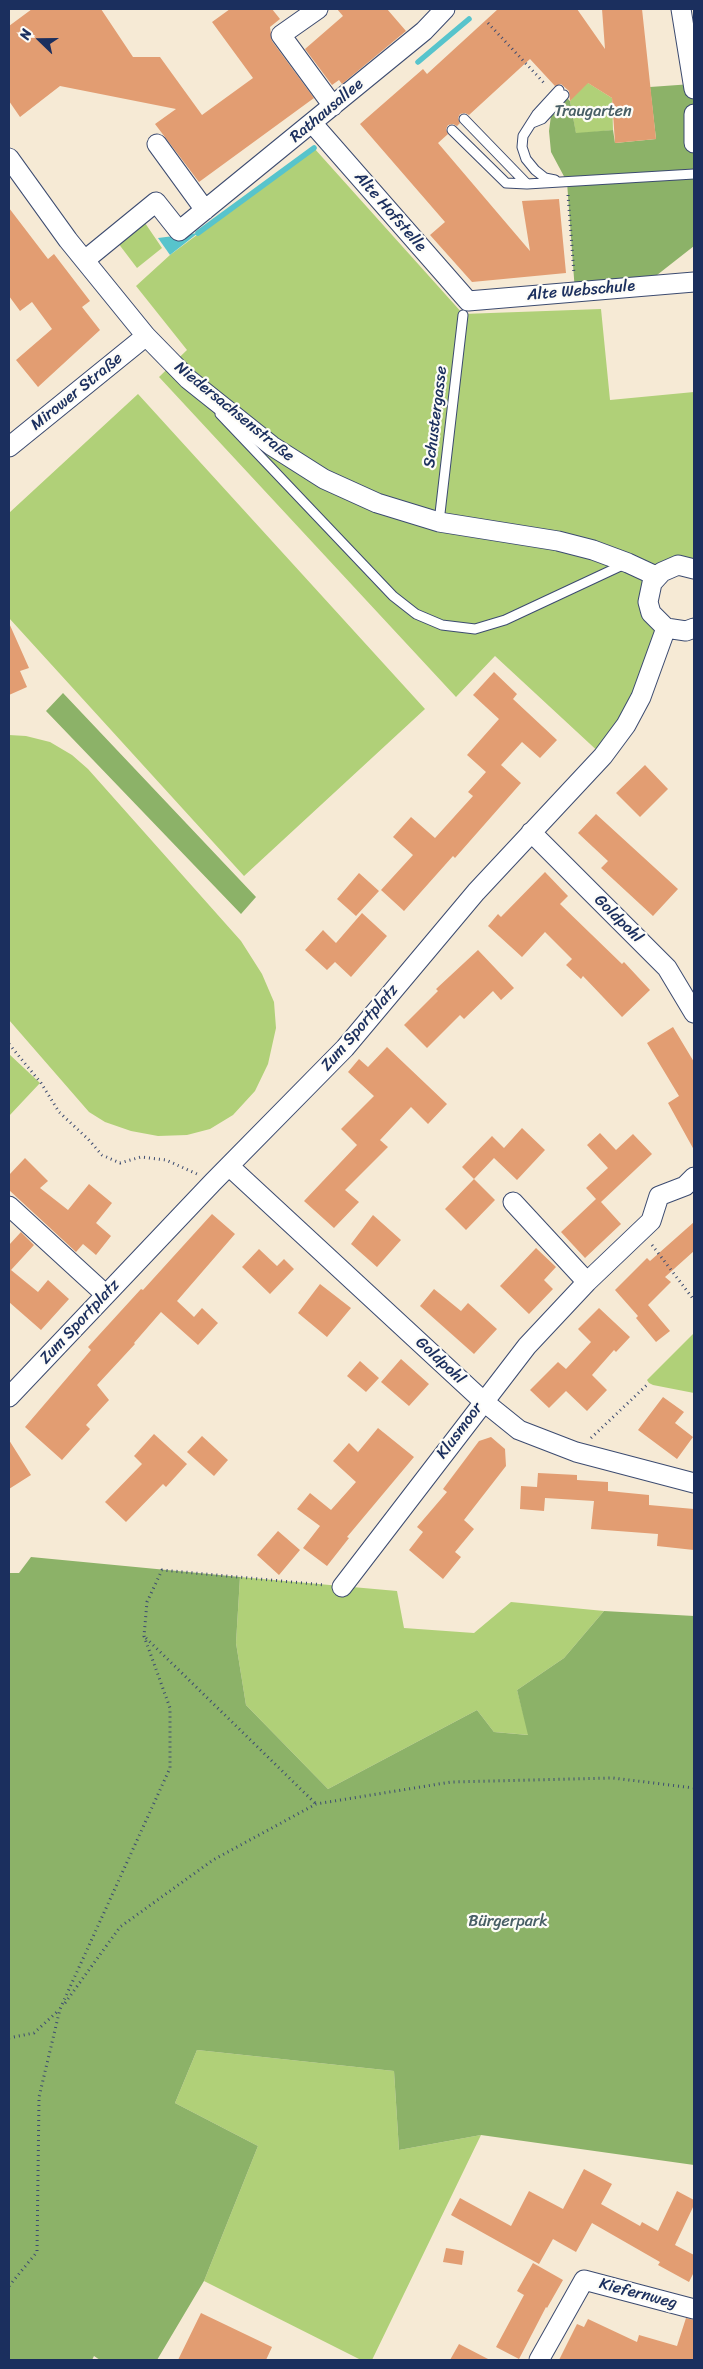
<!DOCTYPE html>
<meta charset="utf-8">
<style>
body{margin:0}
#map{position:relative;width:703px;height:2369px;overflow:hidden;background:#f6ead5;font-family:Sriracha,sans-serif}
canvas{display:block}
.frame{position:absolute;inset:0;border:10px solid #1b2f5e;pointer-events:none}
.north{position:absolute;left:15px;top:15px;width:50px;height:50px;-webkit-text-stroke:4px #fdfcf7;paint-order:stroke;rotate:292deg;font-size:14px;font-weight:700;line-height:20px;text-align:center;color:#1b2f5e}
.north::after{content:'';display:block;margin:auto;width:18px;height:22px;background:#1b2f5e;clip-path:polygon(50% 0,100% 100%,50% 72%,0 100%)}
</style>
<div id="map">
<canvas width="703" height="2369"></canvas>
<div class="frame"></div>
<div class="north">N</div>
</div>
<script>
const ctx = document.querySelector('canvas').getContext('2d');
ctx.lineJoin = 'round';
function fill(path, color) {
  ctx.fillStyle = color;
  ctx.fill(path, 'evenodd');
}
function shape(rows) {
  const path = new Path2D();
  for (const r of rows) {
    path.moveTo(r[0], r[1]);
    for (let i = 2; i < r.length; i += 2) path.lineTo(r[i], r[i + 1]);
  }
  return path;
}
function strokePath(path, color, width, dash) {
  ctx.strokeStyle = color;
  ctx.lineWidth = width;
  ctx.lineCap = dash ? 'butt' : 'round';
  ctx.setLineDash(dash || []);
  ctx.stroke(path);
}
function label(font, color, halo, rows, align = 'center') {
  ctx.font = font + ' Sriracha,sans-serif';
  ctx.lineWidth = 4.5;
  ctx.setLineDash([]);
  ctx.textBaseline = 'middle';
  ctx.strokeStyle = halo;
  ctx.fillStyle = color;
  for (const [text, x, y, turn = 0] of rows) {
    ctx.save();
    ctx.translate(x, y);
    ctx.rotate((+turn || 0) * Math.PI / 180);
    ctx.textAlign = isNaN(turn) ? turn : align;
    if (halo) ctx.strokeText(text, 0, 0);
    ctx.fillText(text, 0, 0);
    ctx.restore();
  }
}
const green = shape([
 [585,81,612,98,613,130,576,134,570,101],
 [314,148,463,314,601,309,610,400,694,392,694,560,649,592,666,628,603,756,495,656,456,697,159,377,187,350,136,286,170,255],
 [143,220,162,248,137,268,118,243],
 [138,394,425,709,244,876,9,618,9,513],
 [9,735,26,736,50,742,72,755,88,769,241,941,262,974,274,1002,276,1028,268,1064,255,1091,233,1115,210,1129,187,1135,158,1136,131,1131,105,1122,89,1112,9,1020],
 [9,1054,40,1083,9,1116],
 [694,1333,694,1393,653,1385,649,1383,647,1380],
 [240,1577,397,1591,404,1628,474,1633,511,1602,604,1611,564,1658,517,1690,529,1735,494,1732,477,1710,328,1789,246,1705,236,1643],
 [197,2050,394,2071,399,2150,481,2135,372,2360,361,2360,204,2281,258,2146,175,2103]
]);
const forest = shape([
 [692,84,694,89,694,246,643,286,575,292,567,182,551,152,549,131,552,108,564,95,570,101,576,133,613,130,615,143,656,139,650,87],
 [63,693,256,897,241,914,46,711],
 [31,1557,240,1577,236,1643,246,1705,328,1789,477,1710,494,1732,528,1735,517,1690,564,1658,604,1611,694,1616,694,2165,481,2135,399,2150,394,2071,197,2050,175,2103,258,2146,204,2281,157,2360,100,2360,94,2356,92,2360,9,2360,9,1573,19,1573]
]);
const water = shape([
 [198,233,170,255,158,238]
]);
const stream = shape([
 [418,62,469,19],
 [198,233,314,148]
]);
const building = shape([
 [32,9,101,9,133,57,160,57,202,115,253,78,212,22,230,9,272,9,280,19,270,27,272,41,314,98,199,182,155,124,176,109,60,86,20,117,9,101,9,26],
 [337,9,387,9,406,31,342,84,339,80,332,85,305,49,343,16],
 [498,9,577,9,605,49,602,9,642,9,656,139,615,143,612,98,588,83,570,101,569,91,561,84,555,86,530,59,469,115,465,113,460,114,458,118,460,123,457,126,453,124,448,125,446,129,448,134,438,143,530,251,522,201,559,199,566,273,472,282,430,235,445,222,360,124,423,69,427,74],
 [9,208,48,259,54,254,90,301,82,307,100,330,38,387,16,360,52,329,32,302,20,311,9,296],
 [9,623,29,668,20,671,27,687,9,695],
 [494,672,517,694,513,699,557,740,540,758,522,742,501,765,521,783,455,858,453,856,404,911,381,890,413,855,393,837,411,817,435,838,473,796,468,792,486,772,467,755,499,719,473,695],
 [645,765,668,789,640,817,616,793],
 [596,814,678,889,653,916,601,868,608,861,578,833],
 [545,872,568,896,560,904,622,964,624,962,650,990,622,1017,583,976,581,979,566,965,572,959,545,932,522,957,488,926,498,914,501,917],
 [359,873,379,891,356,916,337,899],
 [362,913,387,936,351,977,335,962,327,970,305,950,323,930,336,943],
 [478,950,514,988,501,1000,493,991,464,1019,460,1015,427,1048,404,1025,438,991,436,989],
 [673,1027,694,1062,694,1150,668,1103,679,1096,647,1043],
 [387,1047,447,1104,428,1124,411,1107,380,1140,388,1147,345,1190,359,1202,334,1228,304,1201,357,1145,341,1129,374,1096,348,1072,359,1059,368,1067],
 [522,1128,545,1150,517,1180,494,1158,474,1179,462,1167,492,1136,504,1148],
 [600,1133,616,1150,633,1134,652,1154,601,1202,621,1224,585,1258,561,1232,596,1199,586,1188,608,1168,587,1145],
 [25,1158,48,1181,40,1188,68,1210,89,1184,112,1203,96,1223,111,1236,96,1255,83,1244,76,1252,9,1190,9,1175],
 [474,1179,495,1200,466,1230,445,1209],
 [212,1214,235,1234,177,1301,194,1317,202,1308,218,1323,198,1345,161,1312,134,1343,135,1344,97,1385,109,1400,86,1425,90,1429,62,1460,25,1427,91,1350,88,1347,141,1289,143,1290],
 [373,1215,401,1240,377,1267,351,1244],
 [694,1222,694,1251,665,1277,671,1282,648,1305,670,1331,656,1342,636,1318,638,1316,615,1290,647,1258,650,1261],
 [21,1232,34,1245,11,1270,38,1292,48,1280,69,1299,41,1330,9,1302,9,1245],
 [536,1248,556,1267,544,1280,553,1289,529,1314,500,1286],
 [259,1249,277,1266,284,1259,294,1269,270,1294,242,1267],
 [320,1284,351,1308,327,1337,298,1313],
 [434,1289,461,1311,468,1303,497,1329,474,1354,420,1306],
 [599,1308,630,1337,616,1352,614,1350,592,1375,607,1390,587,1411,566,1391,549,1408,530,1390,558,1362,566,1369,591,1342,578,1329],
 [401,1359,429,1384,409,1406,381,1382],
 [360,1361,379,1378,366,1392,347,1376],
 [663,1397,684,1412,675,1423,693,1437,677,1459,638,1430],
 [378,1428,414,1457,347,1537,349,1538,327,1566,303,1548,320,1526,297,1509,310,1493,331,1510,356,1482,333,1461,349,1443,358,1452],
 [154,1434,187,1464,166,1487,163,1484,126,1522,105,1502,142,1464,134,1456],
 [202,1436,228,1460,214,1476,187,1452],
 [491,1437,505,1449,506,1466,464,1520,474,1529,455,1552,461,1557,443,1579,409,1550,423,1532,417,1527,447,1492,443,1489,479,1441],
 [9,1440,31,1475,9,1489],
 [538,1473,577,1475,577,1480,608,1482,608,1491,649,1495,649,1505,694,1509,694,1550,657,1546,658,1534,591,1529,594,1501,545,1498,544,1511,520,1509,521,1486,537,1487],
 [278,1531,300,1550,279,1575,257,1555],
 [584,2169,612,2184,601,2204,640,2226,642,2222,658,2231,677,2191,694,2200,694,2205,675,2245,694,2255,694,2272,689,2282,658,2265,660,2262,592,2223,576,2252,553,2239,539,2264,451,2215,460,2198,511,2226,529,2191,563,2209],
 [446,2248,464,2251,462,2265,443,2262],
 [533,2263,563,2280,547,2308,546,2307,519,2359,496,2347,524,2295,517,2291],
 [201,2313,272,2347,266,2360,178,2360],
 [686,2318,694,2320,694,2360,559,2360,577,2324,584,2327,588,2319,637,2342,639,2335,677,2346],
 [459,2344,490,2360,450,2360]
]);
const path = shape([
 [488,23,546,85],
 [568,195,574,274],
 [9,1044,41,1083,59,1112,88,1139,102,1155,120,1163,141,1157,166,1160,197,1174],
 [652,1245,694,1300],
 [591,1438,649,1383],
 [146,1638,316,1804],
 [65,2003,120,1927,213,1860,316,1804,451,1782,613,1778,694,1788],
 [9,2038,34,2033,59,2010],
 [9,2286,37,2252,39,2097,60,2009,170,1768,170,1708,144,1636,147,1602,162,1570,325,1585]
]);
const lane = shape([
 [464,119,527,184],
 [532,123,542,119,564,95],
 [452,130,506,183,527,184,694,174],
 [555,180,545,178,535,170,526,159,522,147,523,136,537,114,559,90],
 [220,414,393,596,416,614,442,625,475,629,505,620,627,563],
 [439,522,463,315]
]);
const street = shape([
 [318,9,281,35,333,106],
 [681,9,694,89],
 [694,114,694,143],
 [313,124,468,301,694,282],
 [157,144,205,210],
 [9,158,68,240,146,336,188,379,272,446,324,479,377,503,439,522,558,541,593,550,628,563,656,576],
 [85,260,156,202,179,231,424,31,445,9],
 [9,447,146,336],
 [694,569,678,565,662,572,652,583,648,602,651,613,666,628,686,631,694,628],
 [531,832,667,968,694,1013],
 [229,1166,483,1401,519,1430,576,1452,694,1483],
 [513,1202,587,1282],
 [9,1206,105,1294],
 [9,1397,213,1182,345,1048,476,892,603,756,626,725,641,697,666,628],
 [342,1587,527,1346,587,1282,651,1221,659,1196,685,1186,694,1177],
 [539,2360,584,2280,694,2309]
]);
const streetNames = [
 ["Rathausallee",327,111,-40],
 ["Alte Hofstelle",390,212,49],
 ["Alte Webschule",581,291,-5],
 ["Mirower Straße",77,392,-39],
 ["Niedersachsenstraße",234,412,39],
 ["Schustergasse",436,417,-83],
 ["Goldpohl",618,919,45],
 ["Zum Sportplatz",360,1028,-49],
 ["Zum Sportplatz",80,1322,-47],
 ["Goldpohl",440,1361,43],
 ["Klusmoor",460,1431,-53],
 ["Kiefernweg",638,2294,15]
];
const parkNames = [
 ["Traugarten",593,112],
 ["Bürgerpark",508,1922]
];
fill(green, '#b0d078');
fill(forest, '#8cb268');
fill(water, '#57c4cc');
strokePath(stream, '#57c4cc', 5.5);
fill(building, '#e29d72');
strokePath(lane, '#3c4b70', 11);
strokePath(street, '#3c4b70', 21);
strokePath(path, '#3c4b70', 3, [1, 4]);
strokePath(lane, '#fff', 9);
strokePath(street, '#fff', 19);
label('16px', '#1b2f5e', '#fdfcf7', streetNames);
label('16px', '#485f66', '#fdfcf7', parkNames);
</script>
